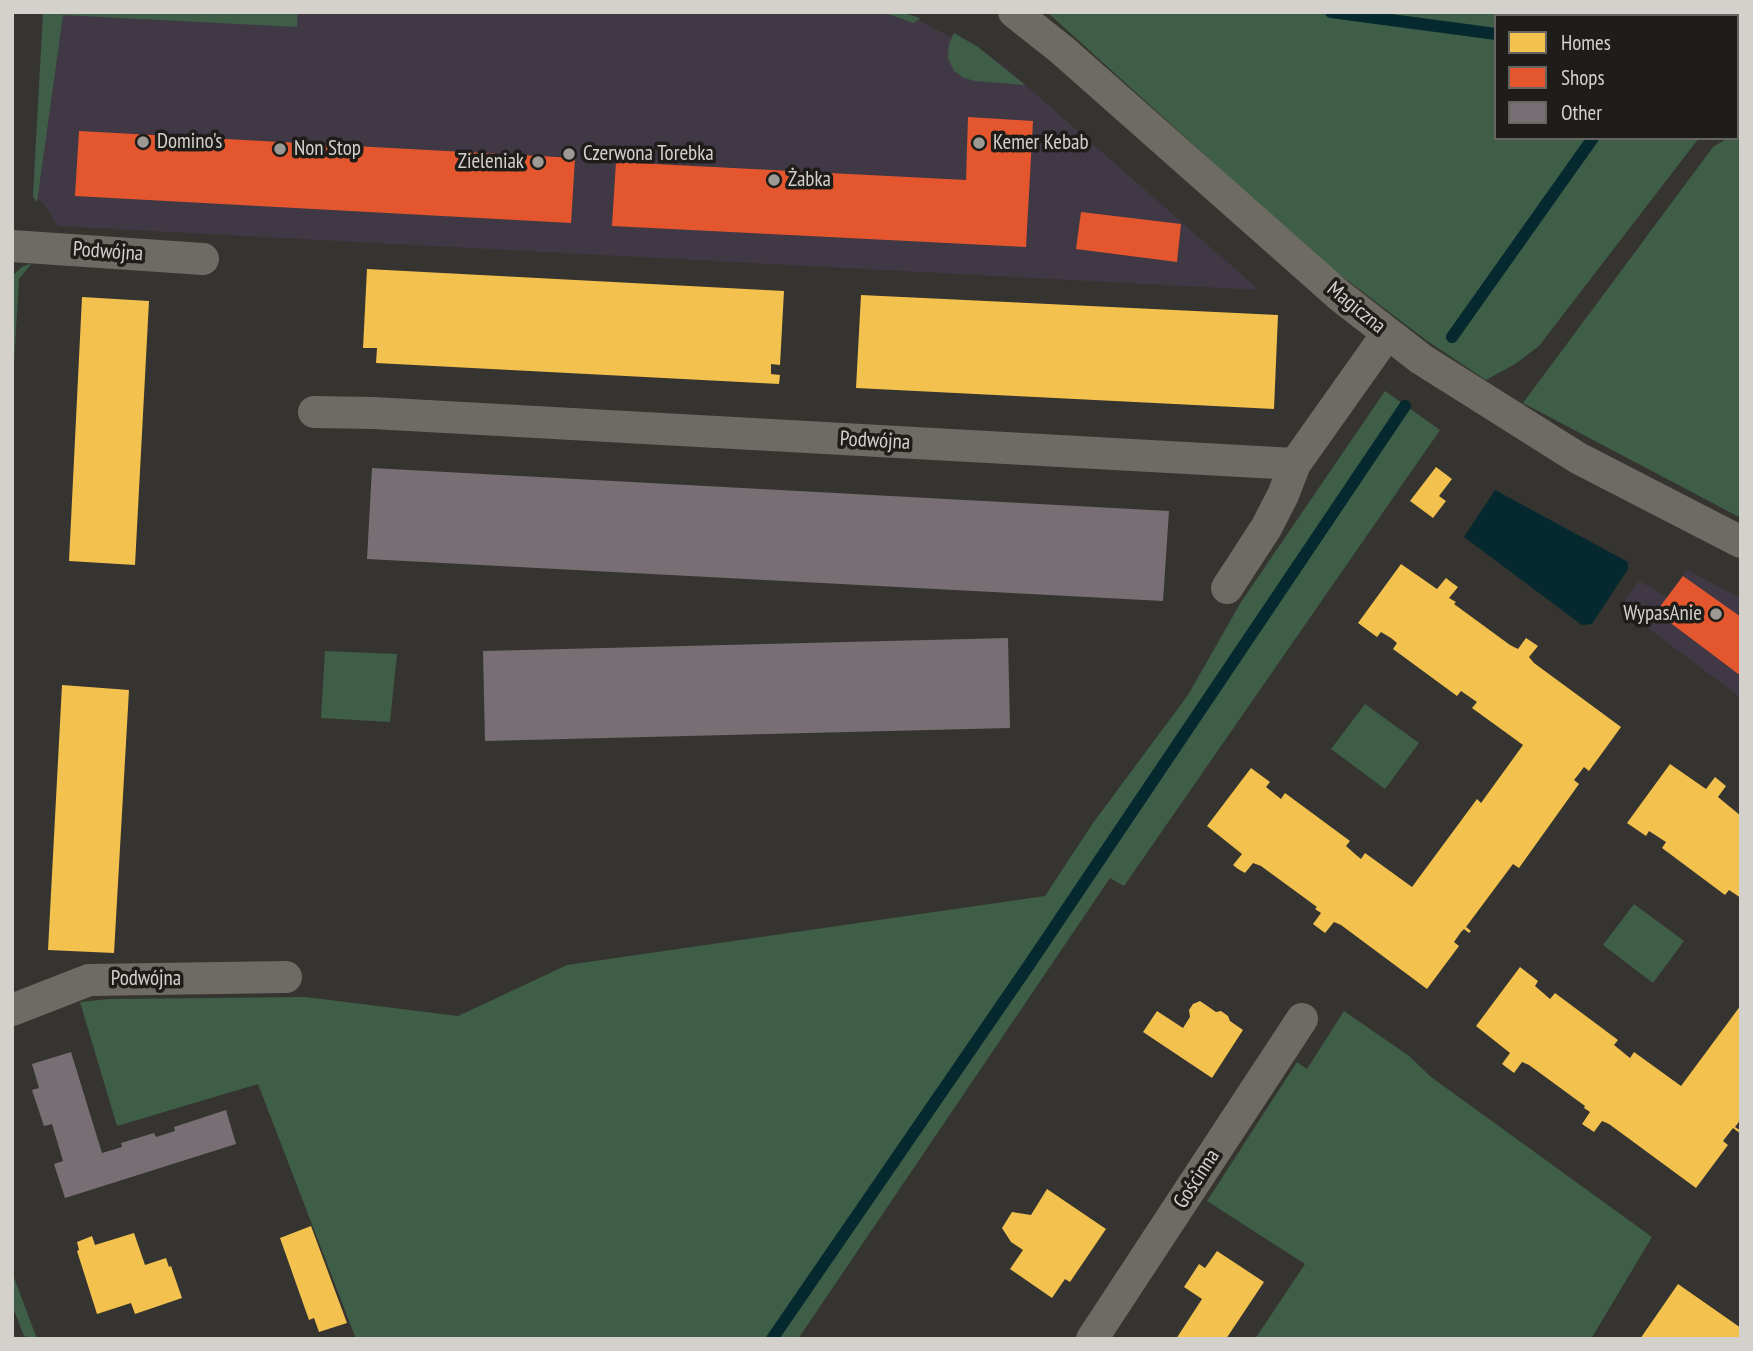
<!DOCTYPE html>
<meta charset="utf-8">
<style>
body{margin:0}
#map{position:relative;width:1753px;height:1351px;overflow:hidden;background:#363430;font-family:"PT Sans Narrow",sans-serif}
canvas{display:block}
.frame{position:absolute;inset:0;border:14px solid #d4d1cc;pointer-events:none}
.legend{position:absolute;left:1494px;top:14px;width:245px;height:126px;box-sizing:border-box;background:#1f1d19;border:2px solid #676561;margin:0;padding:9px 12px;list-style:none;font-size:21px;color:#d4d1cc}
.legend li{display:flex;align-items:center;gap:14px;height:35px}
.legend b{width:35px;border:2px solid #676561}
</style>
<div id="map">
<canvas width="1753" height="1351"></canvas>
<div class="frame"></div>
<ul class="legend">
<li><b style="height:19px;background:#f2c14e"></b>Homes</li>
<li><b style="height:19px;background:#e4572e"></b>Shops</li>
<li><b style="height:19px;background:#786f74"></b>Other</li>
</ul>
</div>
<script>
const ctx = document.querySelector('canvas').getContext('2d');
ctx.lineJoin = 'round';
function fill(path, color) {
  ctx.fillStyle = color;
  ctx.fill(path, 'evenodd');
}
function shape(rows) {
  const path = new Path2D();
  for (const r of rows) {
    path.moveTo(r[0], r[1]);
    for (let i = 2; i < r.length; i += 2) path.lineTo(r[i], r[i + 1]);
  }
  return path;
}
function strokePath(path, color, width, dash) {
  ctx.strokeStyle = color;
  ctx.lineWidth = width;
  ctx.lineCap = dash ? 'butt' : 'round';
  ctx.setLineDash(dash || []);
  ctx.stroke(path);
}
function label(font, color, halo, rows, align = 'center') {
  ctx.font = font + ' "PT Sans Narrow",sans-serif';
  ctx.lineWidth = 7;
  ctx.setLineDash([]);
  ctx.textBaseline = 'middle';
  ctx.strokeStyle = halo;
  ctx.fillStyle = color;
  for (const [text, x, y, turn = 0] of rows) {
    ctx.save();
    ctx.translate(x, y);
    ctx.rotate((+turn || 0) * Math.PI / 180);
    ctx.textAlign = isNaN(turn) ? turn : align;
    if (halo) ctx.strokeText(text, 0, 0);
    ctx.fillText(text, 0, 0);
    ctx.restore();
  }
}
const commercial = shape([
 [43,12,900,12,920,18,920,21,950,37,954,33,978,47,1006,68,1259,290,58,226,43,203,33,197],
 [1687,570,1741,598,1741,698,1620,607,1639,581,1667,597]
]);
const green = shape([
 [43,12,298,12,297,27,63,15,37,202,33,197],
 [882,12,900,12,920,18,914,23],
 [1047,12,1741,12,1741,113,1737,115,1737,16,1496,16,1496,138,1699,138,1539,346,1515,364,1486,380,1426,340,1322,261],
 [954,33,978,47,1025,85,975,81,964,78,954,71,948,58,949,44],
 [1741,131,1741,518,1523,403,1713,147,1728,138,1737,138,1737,133],
 [32,263,19,279,12,397,12,276,22,267],
 [1385,391,1440,430,1124,886,1110,878,798,1339,356,1339,258,1084,117,1126,80,1002,109,999,306,997,458,1016,567,965,1045,896,1093,823,1188,695,1241,602],
 [325,651,397,654,390,722,321,718],
 [1365,704,1419,743,1385,789,1331,749],
 [1634,904,1684,941,1653,983,1603,945],
 [1344,1011,1409,1056,1431,1077,1652,1237,1591,1339,1255,1339,1305,1264,1207,1201,1297,1062,1307,1069],
 [12,1272,37,1339,24,1336,12,1305]
]);
const water = shape([
 [1495,490,1628,562,1628,569,1592,624,1582,625,1464,537]
]);
const homes = shape([
 [367,269,784,291,780,365,771,364,771,374,780,375,779,384,376,363,377,348,363,348],
 [861,295,1278,315,1274,409,856,388],
 [82,297,149,301,135,565,69,561],
 [1436,467,1452,479,1439,496,1446,501,1433,518,1410,501],
 [1401,564,1437,589,1446,578,1451,582,1458,587,1449,598,1456,602,1454,604,1510,645,1518,649,1526,638,1538,646,1529,657,1534,663,1621,727,1589,771,1584,767,1578,775,1574,780,1579,784,1519,868,1513,864,1510,868,1466,927,1471,931,1469,933,1464,929,1461,932,1454,942,1459,946,1427,989,1341,925,1334,922,1325,933,1313,924,1321,913,1315,909,1317,907,1261,866,1253,863,1245,873,1238,869,1233,865,1242,854,1207,826,1251,768,1270,782,1266,787,1281,799,1285,793,1350,841,1346,846,1355,854,1361,859,1365,853,1412,887,1477,799,1481,803,1523,745,1472,708,1477,702,1461,691,1457,696,1393,649,1397,643,1391,638,1381,632,1377,637,1358,623],
 [62,685,129,690,114,953,48,950],
 [1670,764,1706,789,1715,777,1726,786,1718,797,1741,816,1741,898,1729,890,1725,895,1662,848,1666,842,1649,831,1646,836,1627,823],
 [1520,967,1538,981,1535,986,1550,999,1555,993,1618,1040,1614,1045,1630,1058,1634,1052,1681,1086,1741,1005,1741,1119,1735,1127,1741,1131,1741,1134,1733,1128,1723,1141,1728,1145,1696,1188,1609,1124,1602,1121,1594,1132,1582,1124,1590,1112,1584,1108,1585,1106,1529,1065,1522,1062,1514,1073,1502,1064,1510,1053,1476,1026],
 [1200,1001,1216,1012,1221,1011,1228,1016,1230,1021,1243,1030,1212,1078,1143,1032,1157,1011,1183,1028,1190,1017,1189,1010,1193,1004],
 [1047,1189,1106,1229,1070,1282,1065,1279,1052,1298,1010,1269,1023,1250,1011,1242,1002,1228,1012,1212,1031,1215],
 [311,1226,347,1323,319,1332,314,1318,309,1320,280,1238],
 [134,1233,145,1265,166,1258,169,1267,171,1266,182,1298,135,1314,131,1303,97,1314,77,1251,79,1250,77,1242,92,1236,95,1245],
 [1217,1251,1264,1282,1226,1339,1176,1339,1202,1299,1184,1287,1199,1264,1205,1268],
 [1678,1284,1741,1328,1741,1339,1640,1339]
]);
const shops = shape([
 [968,117,1033,121,1026,247,612,226,616,162,966,180],
 [79,131,575,158,571,223,75,196],
 [1081,212,1181,224,1177,262,1076,249],
 [1683,576,1741,617,1741,676,1656,612]
]);
const stream = shape([
 [1331,12,1496,34],
 [1679,16,1682,12],
 [1452,337,1593,138],
 [772,1339,1029,965,1405,406]
]);
const building = shape([
 [372,468,1169,511,1163,601,367,559],
 [1008,638,1010,728,485,741,483,651],
 [71,1052,102,1153,122,1147,121,1143,154,1133,156,1137,175,1131,174,1127,226,1110,236,1144,65,1198,54,1164,63,1161,52,1124,44,1126,32,1090,39,1088,32,1064]
]);
const minor = shape([
 [1014,12,1062,50,1340,296,1421,359,1578,458,1741,542],
 [12,246,203,259],
 [314,412,373,413,1295,464],
 [1227,588,1266,528,1283,495,1295,464,1387,334],
 [12,1010,89,980,286,977],
 [1092,1339,1302,1019]
]);
const markers = [
 [143,142,7,"#9d9a95"],
 [979,143,7,"#9d9a95"],
 [280,149,7,"#9d9a95"],
 [569,154,7,"#9d9a95"],
 [538,162,7,"#9d9a95"],
 [774,180,7,"#9d9a95"],
 [1716,614,7,"#9d9a95"]
];
const poiNames = [
 ["Domino's",157,142],
 ["Kemer Kebab",993,143],
 ["Non Stop",294,149],
 ["Czerwona Torebka",583,154],
 ["Zieleniak",524,162,"right"],
 ["Żabka",788,180],
 ["WypasAnie",1702,614,"right"]
];
const streetNames = [
 ["Podwójna",108,252,4],
 ["Magiczna",1356,308,39],
 ["Podwójna",875,441,3],
 ["Podwójna",146,979],
 ["Gościnna",1197,1179,-57]
];
fill(commercial, '#413845');
fill(green, '#3e5e47');
fill(water, '#05292f');
fill(homes, '#f2c14e');
fill(shops, '#e4572e');
strokePath(stream, '#05292f', 12);
fill(building, '#786f74');
strokePath(minor, '#6e6a64', 32);
for (const [x, y, r, color] of markers) {
  const dot = new Path2D();
  dot.arc(x, y, r, 0, 2 * Math.PI);
  ctx.fillStyle = color;
  ctx.fill(dot);
  strokePath(dot, '#1f1d19', 2.5);
}
label('21px', '#d4d1cc', '#1f1d19', poiNames, 'left');
label('21px', '#d4d1cc', '#1f1d19', streetNames);
</script>
